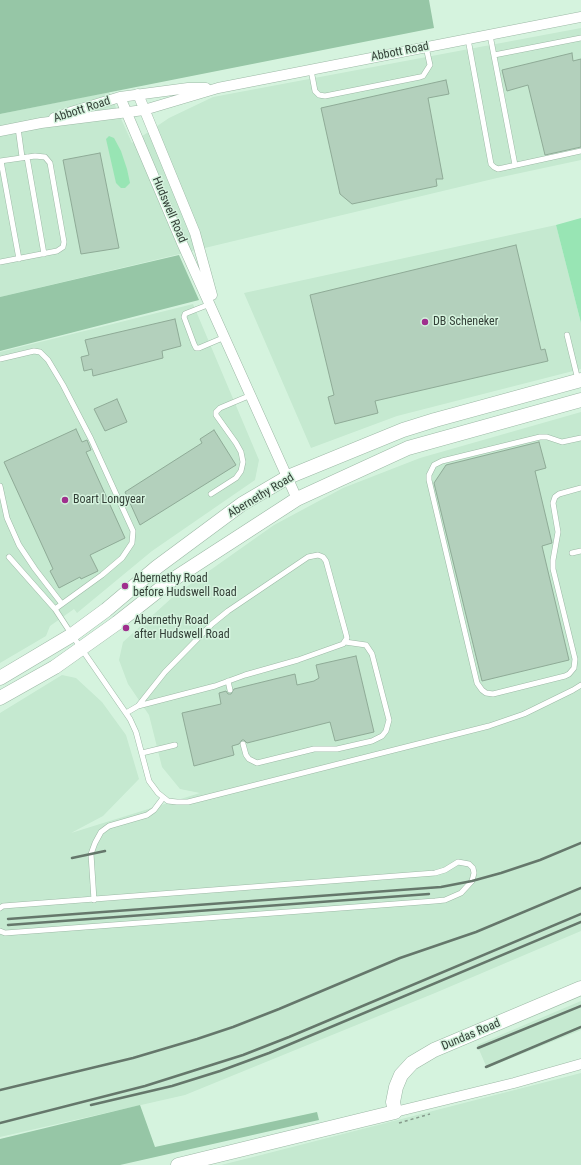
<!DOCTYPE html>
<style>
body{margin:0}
canvas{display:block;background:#d5f3de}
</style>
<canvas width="581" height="1165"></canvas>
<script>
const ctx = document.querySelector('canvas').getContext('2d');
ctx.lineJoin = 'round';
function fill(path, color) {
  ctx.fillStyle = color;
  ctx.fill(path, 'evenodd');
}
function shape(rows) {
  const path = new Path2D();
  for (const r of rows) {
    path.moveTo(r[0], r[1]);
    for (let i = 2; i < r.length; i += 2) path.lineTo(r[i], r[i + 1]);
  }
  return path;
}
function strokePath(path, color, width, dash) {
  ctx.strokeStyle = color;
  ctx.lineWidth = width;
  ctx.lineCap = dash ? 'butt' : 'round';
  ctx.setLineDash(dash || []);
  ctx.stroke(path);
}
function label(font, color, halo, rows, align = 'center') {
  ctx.font = font + ' "Roboto Condensed",sans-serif';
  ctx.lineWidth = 3;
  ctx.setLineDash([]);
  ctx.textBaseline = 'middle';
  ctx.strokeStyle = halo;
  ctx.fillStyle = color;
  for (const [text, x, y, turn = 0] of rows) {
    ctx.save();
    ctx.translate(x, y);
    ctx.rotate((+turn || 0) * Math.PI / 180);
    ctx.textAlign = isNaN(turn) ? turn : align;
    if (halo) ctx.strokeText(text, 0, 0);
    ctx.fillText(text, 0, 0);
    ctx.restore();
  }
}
const built = shape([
 [581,28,581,160,497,178,0,297,0,114,109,92,132,143,169,118,213,97],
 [556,225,581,323,581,369,397,416,311,448,244,293],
 [193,304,259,460,255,480,152,551,77,613,74,609,50,626,46,636,0,663,0,352],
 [581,412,581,931,435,993,185,1095,0,1137,0,713,62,675,76,678,102,702,126,735,139,779,103,816,71,833,200,793,180,789,162,767,149,715,128,684,119,660,123,642,175,595,274,525,343,488,420,458],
 [581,1001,581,1030,487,1068,477,1045],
 [581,1073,581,1165,221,1165,261,1155]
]);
const green = shape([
 [0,0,429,0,434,28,0,114],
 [179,255,199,300,0,351,0,297],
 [140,1105,155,1147,317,1112,319,1120,120,1165,0,1165,0,1139]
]);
const water = shape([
 [109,136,114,138,121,151,127,169,130,183,125,188,121,188,116,183,106,139],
 [581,218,581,323,556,225]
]);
const building = shape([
 [572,53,573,61,581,59,581,147,545,155,528,85,507,91,502,70,572,53],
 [446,80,449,94,428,98,443,179,436,179,437,186,352,204,340,194,321,108,446,80],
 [100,153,119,248,81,254,63,160,100,153],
 [516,245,541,350,545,349,548,361,375,401,378,413,335,424,328,397,334,395,310,295,516,245],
 [175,319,181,346,162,351,163,358,93,376,92,369,84,371,81,357,89,355,85,340,175,319],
 [117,399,127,422,105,431,94,409,117,399],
 [76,429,82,442,87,440,91,450,86,452,125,538,90,555,98,571,81,579,80,577,59,588,50,571,53,569,4,462,76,429],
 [214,430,236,465,140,525,125,492,202,443,200,439,214,430],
 [539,442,546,468,535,471,552,543,542,546,569,660,482,681,434,483,446,465,539,442],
 [356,656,374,732,335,741,330,722,247,743,244,740,242,740,239,744,232,746,234,755,194,766,182,713,221,704,219,693,226,691,228,694,231,694,234,689,295,674,297,685,314,681,319,678,316,665,356,656]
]);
const path = shape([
 [399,1123,430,1114]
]);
const lane = shape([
 [490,35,515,165],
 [468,39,491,164,494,167,498,169,581,151],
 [494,55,581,38],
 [311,70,315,91,319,95,325,96,420,77,423,76,430,65,426,47],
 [18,128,22,157],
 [27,157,44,254],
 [0,161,35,156,45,157,50,163,64,242,63,247,57,251,0,262],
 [1,161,19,259],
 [210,304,187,313,185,314,184,317,194,344,196,348,199,348,225,337],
 [567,335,578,380],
 [0,359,34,351,40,352,48,360,63,385,91,439,133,531,132,543,122,558,102,575,55,609],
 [581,438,562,442,547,437,540,437,442,461,434,465,429,475,429,480,477,683,482,690,486,693,493,694,565,676,569,674,574,668,575,659,553,569,553,560,558,532,553,503,555,497,559,494,581,488],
 [0,486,7,518,19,545,35,569,62,604],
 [211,494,236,478,241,471,243,462,241,452,236,443,216,415,216,412,220,408,251,395],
 [572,553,581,551],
 [9,557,55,609,72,635,130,719,136,732,149,781,158,793,168,801,177,802,188,802,489,726,524,714,573,690,581,685],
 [228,681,230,690],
 [126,713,138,706,215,686,245,675,298,660,343,644,347,638,346,634,326,561,323,557,318,555,308,557,228,611,212,624,165,672,138,706],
 [243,744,246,755,249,759,257,763,314,749,337,749,372,741,382,736,386,731,389,720,372,654,366,645,345,642],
 [142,753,175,745],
 [94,900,91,854,95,843,101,832,109,826,147,815,154,810,163,798],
 [0,908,3,906,435,873,445,870,458,862,469,864,473,868,474,873,472,881,461,893,445,900,435,901,5,933,0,931]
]);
const street = shape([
 [138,94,195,233,212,295],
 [120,97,182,243,297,499],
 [54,118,71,112,120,97,188,88,206,88],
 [0,131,41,123,144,110,218,88,581,17],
 [395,1112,514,1083,581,1064]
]);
const secondary = shape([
 [0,678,72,635,106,610,157,567,242,504,288,477,403,430,435,420,581,380],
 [0,698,55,667,117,623,169,582,297,499,408,448,581,400],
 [178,1165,395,1112,393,1102,396,1087,401,1075,412,1063,434,1050,581,988]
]);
const rail = shape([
 [72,858,105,851],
 [8,919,441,887,472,881,501,873,540,860,581,843],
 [8,925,429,894],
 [478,1048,581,1006],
 [486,1067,581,1027],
 [0,1090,133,1058,197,1039,233,1027,279,1009,400,958,476,932,581,888],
 [91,1105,172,1086,220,1071,269,1053,581,922],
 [0,1123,145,1086,243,1055,289,1037,581,914]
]);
const markers = [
 [425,322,4,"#9f2f8d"],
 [65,500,4,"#9f2f8d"],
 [125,586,4,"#9f2f8d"],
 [126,628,4,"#9f2f8d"]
];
const streetNames = [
 ["Abbott Road",400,52,-11],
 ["Abbott Road",82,110,-18],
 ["Hudswell Road",169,210,67],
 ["Abernethy Road",261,496,-31],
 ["Dundas Road",471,1035,-23]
];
const poiNames = [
 ["DB Scheneker",433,322],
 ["Boart Longyear",73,500],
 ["Abernethy Road",133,579],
 ["before Hudswell Road",133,593],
 ["Abernethy Road",134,621],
 ["after Hudswell Road",134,635]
];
fill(built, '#c5e9d0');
fill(green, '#96c6a6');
fill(water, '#98e5b4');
fill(building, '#b3d0bc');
strokePath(building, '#8fab97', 1);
strokePath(lane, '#9db9a6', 6);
strokePath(street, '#9db9a6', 11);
strokePath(secondary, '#9db9a6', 15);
strokePath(path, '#869b8c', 1.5, [3, 3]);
strokePath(lane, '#fff', 5);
strokePath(street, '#fff', 10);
strokePath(secondary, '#fff', 14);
strokePath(rail, '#65776b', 2.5);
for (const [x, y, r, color] of markers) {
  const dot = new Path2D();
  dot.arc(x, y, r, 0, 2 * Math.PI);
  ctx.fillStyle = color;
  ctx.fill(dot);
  strokePath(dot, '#d5f3de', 1.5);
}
label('12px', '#344038', '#d5f3de', streetNames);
label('12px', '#344038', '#d5f3de', poiNames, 'left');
</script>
